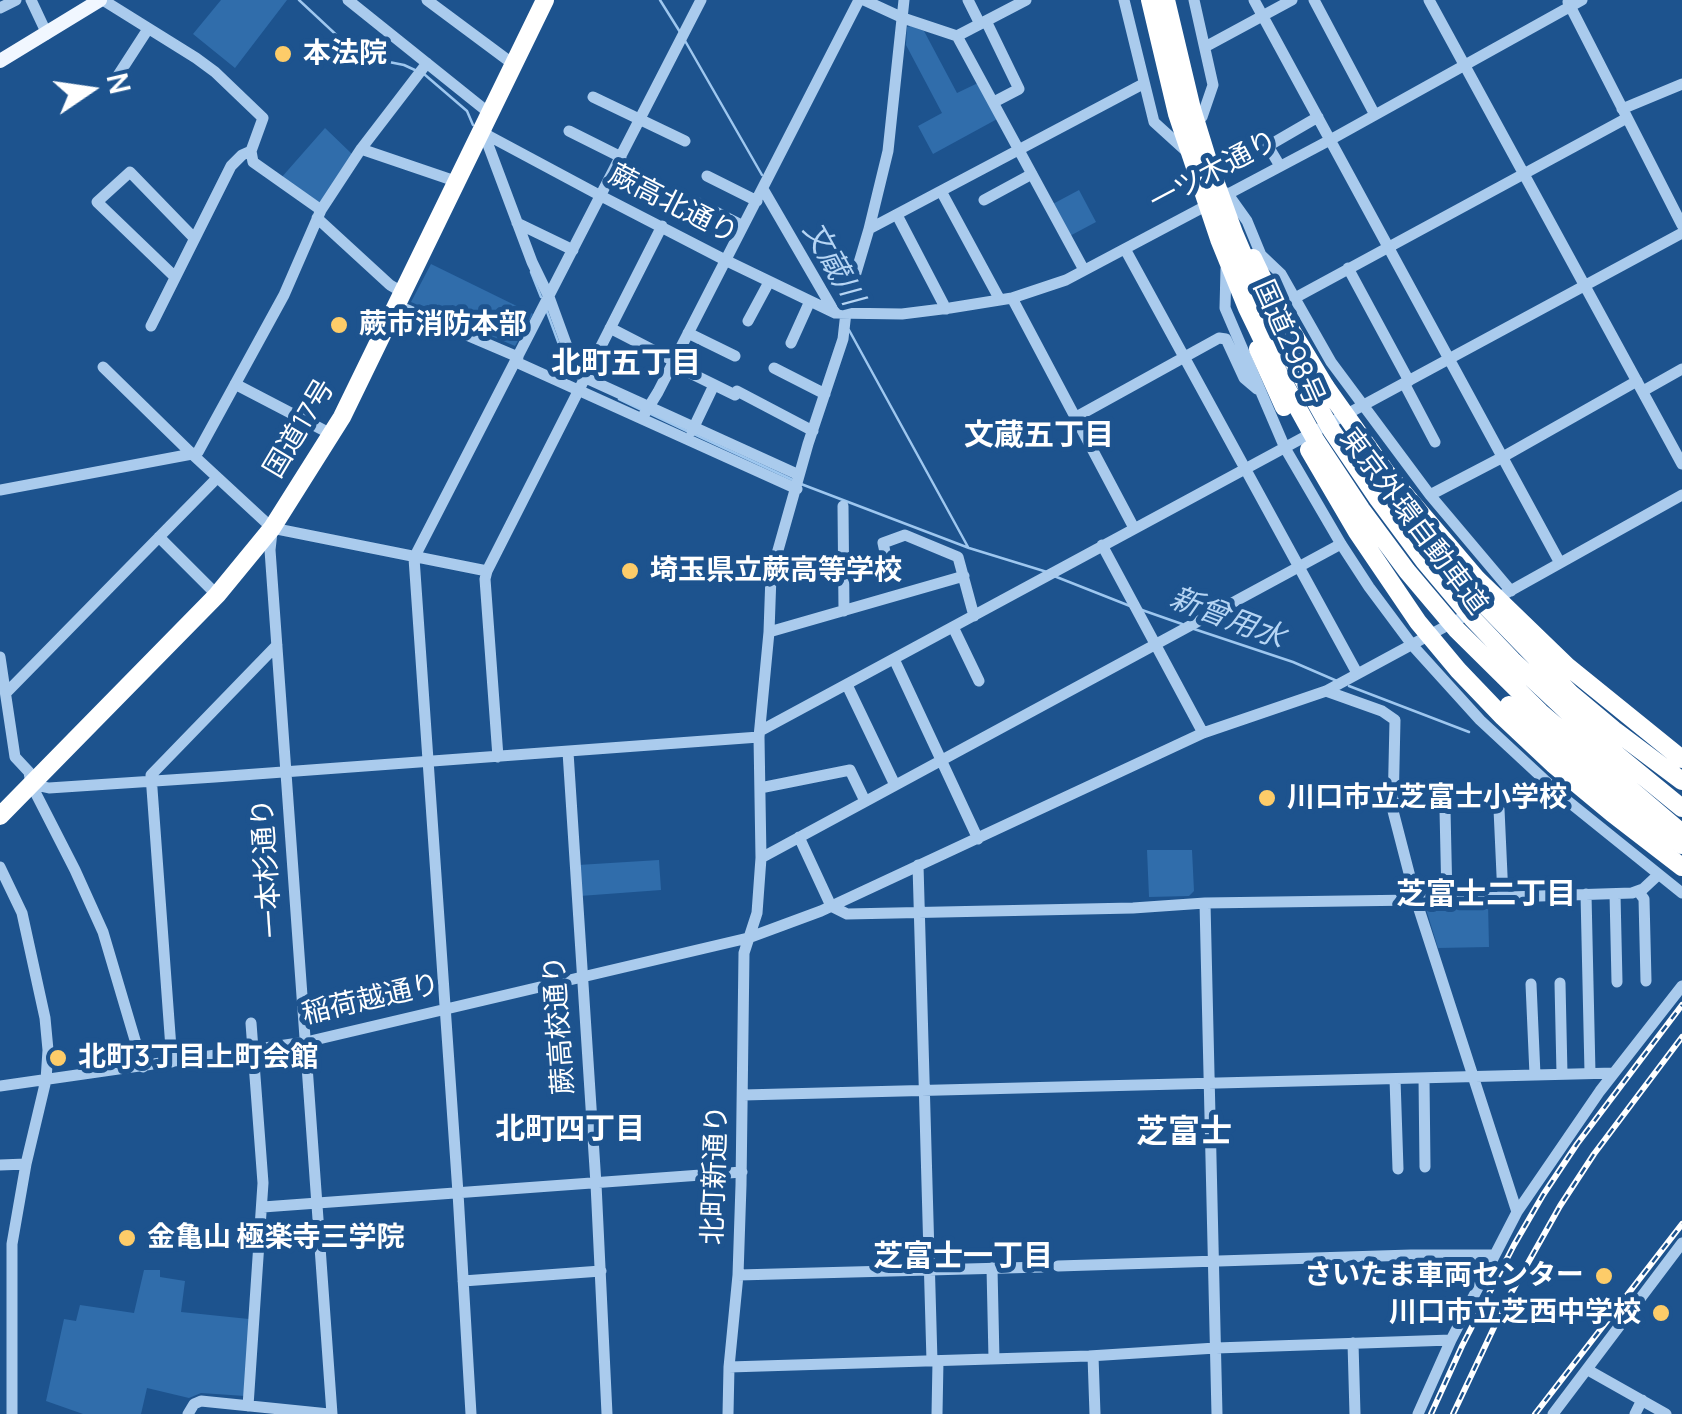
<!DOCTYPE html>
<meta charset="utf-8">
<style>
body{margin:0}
#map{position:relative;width:1682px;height:1414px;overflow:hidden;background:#1d538e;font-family:Manrope,sans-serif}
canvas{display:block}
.north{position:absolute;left:40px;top:40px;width:100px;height:100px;-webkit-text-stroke:8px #1d538e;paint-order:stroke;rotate:77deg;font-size:28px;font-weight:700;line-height:40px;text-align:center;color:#fff}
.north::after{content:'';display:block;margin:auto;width:35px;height:45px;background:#fff;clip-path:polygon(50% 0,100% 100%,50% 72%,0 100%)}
</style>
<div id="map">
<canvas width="1682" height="1414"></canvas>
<div class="north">N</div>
</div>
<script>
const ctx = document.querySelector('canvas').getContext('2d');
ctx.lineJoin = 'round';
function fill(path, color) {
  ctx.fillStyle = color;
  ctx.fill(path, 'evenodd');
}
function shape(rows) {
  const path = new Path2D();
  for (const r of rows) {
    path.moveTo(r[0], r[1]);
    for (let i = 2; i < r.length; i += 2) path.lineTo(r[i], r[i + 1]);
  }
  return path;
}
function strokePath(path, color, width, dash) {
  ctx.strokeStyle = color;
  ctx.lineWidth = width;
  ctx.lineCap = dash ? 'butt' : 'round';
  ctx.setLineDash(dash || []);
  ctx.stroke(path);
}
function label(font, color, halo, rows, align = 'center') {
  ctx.font = font + ' Manrope,"Noto Sans JP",sans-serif';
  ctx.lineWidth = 10;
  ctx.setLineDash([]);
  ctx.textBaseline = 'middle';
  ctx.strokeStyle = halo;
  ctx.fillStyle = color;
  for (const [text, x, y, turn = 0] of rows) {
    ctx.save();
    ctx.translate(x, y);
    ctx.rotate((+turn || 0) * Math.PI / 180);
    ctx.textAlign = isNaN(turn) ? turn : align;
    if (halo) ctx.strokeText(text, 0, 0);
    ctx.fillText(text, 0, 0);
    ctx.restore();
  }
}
const green = shape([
 [221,0,287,0,235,68,193,34],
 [911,26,924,31,957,93,980,82,999,118,933,154,918,126,942,113,906,45,907,27],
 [325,128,352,154,321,204,281,178],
 [1079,190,1096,222,1066,238,1049,206],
 [431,264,533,314,515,346,411,302],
 [1147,850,1192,850,1194,891,1189,896,1149,897],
 [659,860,661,890,580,896,578,865],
 [1488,903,1489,947,1438,948,1426,909,1431,904],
 [144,1270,160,1270,160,1277,185,1281,181,1312,249,1319,245,1396,201,1393,189,1398,147,1388,141,1414,83,1414,46,1401,64,1319,76,1321,80,1305,134,1313]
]);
const stream = shape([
 [299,0,359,56,404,65,417,71],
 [660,0,680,32],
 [684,39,762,175],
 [424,74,467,111,473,125],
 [531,272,541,297],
 [546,309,571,377],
 [849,330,968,547],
 [619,399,644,411],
 [651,414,689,432],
 [696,435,793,480],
 [801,484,969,548,1047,572],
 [1054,576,1130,606],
 [1142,610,1182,624],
 [1194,629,1293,662,1337,681],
 [1349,686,1469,732]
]);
const minor = shape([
 [31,0,47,34],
 [103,0,196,58,215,72,263,118,251,151,253,162,321,210],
 [348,0,489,113],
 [427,0,513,64],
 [864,0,903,18,957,36,1026,0],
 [968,0,980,24],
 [1124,0,1154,122,1187,152],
 [1194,0,1213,85,1202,117],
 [1254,0,1560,563],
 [1314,0,1375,115],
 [1429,0,1682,464],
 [1568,2,1682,225],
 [0,8,16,0],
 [986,21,1019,89,994,102],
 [957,36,1084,270],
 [1205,47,1292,0],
 [115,80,148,29],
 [593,97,685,141],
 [1622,109,1682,84],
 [482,130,489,136,601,196,725,260,835,313,902,314,950,308,1012,298,1066,280,1330,140,1582,0],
 [569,131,621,157],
 [484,134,532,262,549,297,577,374,799,475],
 [361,149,455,181],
 [1280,166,1268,146,1318,117],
 [707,176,757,201],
 [763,189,835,313],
 [941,191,1000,300],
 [1227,193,1247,221,1261,255,1281,274,1331,362,1430,495,1511,591],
 [984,200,1032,174],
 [694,201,743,226],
 [897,215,946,309],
 [317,218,390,285,402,292],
 [517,223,573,250],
 [869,229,1143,84],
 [1125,249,1357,673],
 [1348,268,1409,381],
 [1226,269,1225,308,1285,448,1341,544,1369,587,1413,646,1480,720,1564,798,1682,893],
 [175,277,97,202,130,172,194,238],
 [1012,298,1134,528],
 [1293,299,1627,118],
 [396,305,518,357],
 [748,321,769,282],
 [151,326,231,166,242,155,251,151],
 [610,328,674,361],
 [688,333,735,356],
 [791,343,810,301],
 [516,362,797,489],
 [672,364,735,395],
 [103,367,192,454,198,452,284,295,321,210,361,149,427,63],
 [774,368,825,394],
 [1404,383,1435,442],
 [235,384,331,434],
 [737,391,813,431],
 [1643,391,1682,369],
 [1076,417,1219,338,1226,339,1244,378,1257,389],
 [642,418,658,392,859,0],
 [692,431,714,385],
 [0,490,192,454,272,528,487,571],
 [1430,495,1501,458,1637,381],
 [843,506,844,611],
 [272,532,270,550,332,1414],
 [159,537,217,595],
 [1102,545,1203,733],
 [885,552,883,543,905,535,958,557,974,616],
 [1494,600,1682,495],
 [953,627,979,681],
 [769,632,964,576],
 [0,657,15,757,29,772,31,784,75,870,103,932,143,1067],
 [894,659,978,839],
 [847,685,895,785],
 [1326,691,1382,711,1395,720,1393,811,1416,900,1517,1212],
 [6,693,217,478],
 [760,731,1682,233],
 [568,752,596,1184,607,1414],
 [498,757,485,579,487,571,662,226],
 [31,784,49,788,215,777,759,737],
 [760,788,850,770,865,801],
 [1499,809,1503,897],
 [1445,810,1447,899],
 [799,837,831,906,847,914,1133,908,1205,903,1416,900,1632,893,1643,889,1658,875],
 [761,858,1341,544],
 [918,865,932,1361],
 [0,867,22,913,45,1018,48,1050,46,1080,26,1164,12,1244,12,1414],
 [1638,891,1644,899,1646,981],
 [1586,894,1590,1073],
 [1615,894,1617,982],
 [1205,903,1217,1414],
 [1560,983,1562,1074],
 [1531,984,1535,1075],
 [172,1062,151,775,277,645],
 [1424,1078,1425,1167],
 [1395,1079,1398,1169],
 [0,1086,306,1042,748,938,821,911,1203,733,1326,691,1474,611],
 [743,1095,1614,1073],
 [0,1165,26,1164],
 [263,1207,742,1172],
 [1058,1266,1411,1255,1494,1255],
 [992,1268,994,1359],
 [738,1275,1043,1267],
 [463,1281,601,1271],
 [1353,1343,1355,1414],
 [1093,1356,1095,1414],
 [729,1367,1089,1356,1216,1348,1451,1340],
 [1588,1370,1666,1414],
 [248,1406,263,1183,251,1023],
 [188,1414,194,1404,201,1401,329,1414],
 [471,1414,458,1193,414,558,701,0],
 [728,1414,729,1367,738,1275,741,1185,744,953,757,913,761,858,759,737,769,632,771,575,808,444,843,339,847,303,869,229,888,151,904,0],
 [937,1414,938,1361],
 [1418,1414,1451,1340,1517,1212,1600,1091,1682,986],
 [1553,1414,1682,1243],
 [1635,1414,1642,1400]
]);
const major = shape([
 [0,61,100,0]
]);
const highway = shape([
 [1253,258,1273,300,1325,386],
 [1258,349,1284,407],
 [1417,518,1435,546,1478,598],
 [1509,705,1616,799,1682,845],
 [0,816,217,595,272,528,342,417,545,0]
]);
const rail = shape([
 [1431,1414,1462,1346,1514,1245,1543,1195,1577,1144,1682,1005],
 [1453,1414,1506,1302,1560,1206,1594,1154,1682,1037],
 [1535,1414,1682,1224]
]);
const highwayBridge = shape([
 [1150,0,1177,114,1219,239,1247,308,1279,374,1316,441,1361,509,1407,571,1456,629,1540,712,1682,833],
 [1166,0,1192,109,1209,164,1234,233,1263,301,1295,365,1332,431,1378,499,1424,561,1472,618,1512,660,1589,732,1682,808],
 [1325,386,1386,472,1477,579,1567,666,1682,759],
 [1309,450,1357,532,1418,622,1458,670,1503,717,1553,764,1612,813,1682,867],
 [1478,598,1571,694,1614,730,1682,781]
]);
const markers = [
 [283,54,10,"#fdcc69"],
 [339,325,10,"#fdcc69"],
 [630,571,10,"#fdcc69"],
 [1267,798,10,"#fdcc69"],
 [58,1058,10,"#fdcc69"],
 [127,1238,10,"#fdcc69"],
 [1604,1276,10,"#fdcc69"],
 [1661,1313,10,"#fdcc69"]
];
const poiNames = [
 ["本法院",303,54],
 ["蕨市消防本部",359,325],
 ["埼玉県立蕨高等学校",650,571],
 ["川口市立芝富士小学校",1287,798],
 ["北町3丁目上町会館",78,1058],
 ["金亀山 極楽寺三学院",147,1238],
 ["さいたま車両センター",1584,1276,"right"],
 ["川口市立芝西中学校",1641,1313,"right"]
];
const streetNames = [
 ["一ツ木通り",1214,172,-28],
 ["蕨高北通り",673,205,27],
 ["国道298号",1288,343,66],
 ["国道17号",300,429,-59],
 ["東京外環自動車道",1413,522,53],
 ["一本杉通り",268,868,-94],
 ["稲荷越通り",371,1000,-13],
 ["蕨高校通り",560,1025,-94],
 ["北町新通り",716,1175,-88]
];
const waterNames = [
 ["文蔵川",832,264,61],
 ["新曾用水",1227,619,21]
];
const neighbourhoodNames = [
 ["北町五丁目",626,365],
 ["文蔵五丁目",1039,437],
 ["芝富士二丁目",1486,896],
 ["北町四丁目",570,1131],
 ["芝富士一丁目",963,1258]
];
const quarterNames = [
 ["芝富士",1184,1133]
];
fill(green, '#306dab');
strokePath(stream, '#9ec7ef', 2.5);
strokePath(minor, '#aacbed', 11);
strokePath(major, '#f1f7ff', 14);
strokePath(highway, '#fff', 18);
strokePath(rail, '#fff', 6);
strokePath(rail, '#1d538e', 2.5, [8]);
strokePath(highwayBridge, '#fff', 18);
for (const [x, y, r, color] of markers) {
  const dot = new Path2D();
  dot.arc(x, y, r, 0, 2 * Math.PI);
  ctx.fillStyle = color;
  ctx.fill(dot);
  strokePath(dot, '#1d538e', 4);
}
label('bold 28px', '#fff', '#1d538e', poiNames, 'left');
label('28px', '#fff', '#1d538e', streetNames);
label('italic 30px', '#b6d5f4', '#1d538e', waterNames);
label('bold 30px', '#fff', '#1d538e', neighbourhoodNames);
label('bold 32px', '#fff', '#1d538e', quarterNames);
</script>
